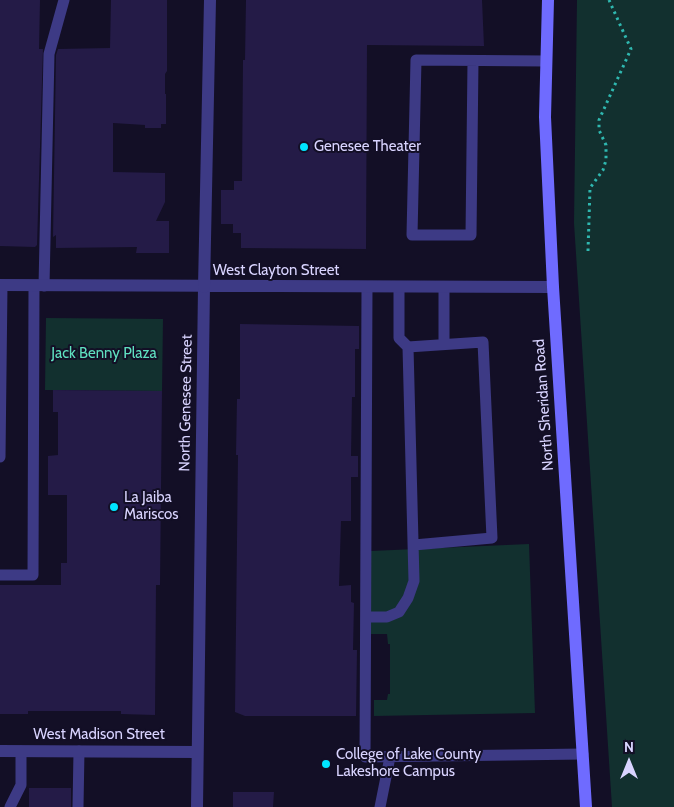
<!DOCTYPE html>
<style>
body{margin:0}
#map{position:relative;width:674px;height:807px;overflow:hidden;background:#130f26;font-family:Cabin,sans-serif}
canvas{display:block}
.north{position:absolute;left:604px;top:737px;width:50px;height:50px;-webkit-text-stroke:4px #130f26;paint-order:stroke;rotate:0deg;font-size:14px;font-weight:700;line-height:20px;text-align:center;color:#d9d4ff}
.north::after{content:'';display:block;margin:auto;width:18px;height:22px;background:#d9d4ff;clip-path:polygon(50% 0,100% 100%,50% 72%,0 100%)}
</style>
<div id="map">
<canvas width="674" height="807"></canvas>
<div class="north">N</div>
</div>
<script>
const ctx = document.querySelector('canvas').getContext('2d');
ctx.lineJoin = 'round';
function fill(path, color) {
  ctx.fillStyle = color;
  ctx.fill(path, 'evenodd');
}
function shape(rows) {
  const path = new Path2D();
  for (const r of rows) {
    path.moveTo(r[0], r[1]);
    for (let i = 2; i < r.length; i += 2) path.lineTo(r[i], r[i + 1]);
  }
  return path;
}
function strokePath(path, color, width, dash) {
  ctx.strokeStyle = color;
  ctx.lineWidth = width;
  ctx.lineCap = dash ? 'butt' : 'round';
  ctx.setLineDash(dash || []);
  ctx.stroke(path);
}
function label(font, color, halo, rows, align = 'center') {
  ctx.font = font + ' Cabin,sans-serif';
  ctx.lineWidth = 4;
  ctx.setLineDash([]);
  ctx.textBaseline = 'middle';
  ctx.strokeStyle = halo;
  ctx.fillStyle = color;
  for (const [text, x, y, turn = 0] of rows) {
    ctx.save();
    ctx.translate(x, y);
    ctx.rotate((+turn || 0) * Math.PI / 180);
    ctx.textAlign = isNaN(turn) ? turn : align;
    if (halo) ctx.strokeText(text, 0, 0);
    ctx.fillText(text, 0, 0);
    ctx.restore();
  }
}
const green = shape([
 [577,0,674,0,674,807,612,807,574,223],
 [46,318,163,319,162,391,45,390],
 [529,544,535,713,374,716,374,700,387,700,388,694,390,694,390,644,388,644,387,634,368,634,371,551]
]);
const building = shape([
 [0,0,40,0,39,49,43,49,37,245,35,247,0,246],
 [111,0,167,0,167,71,165,74,165,94,166,94,166,124,161,124,161,128,145,128,145,125,113,123,113,172,165,173,165,202,156,221,169,221,169,253,136,253,137,247,56,248,56,235,53,237,56,55,58,49,110,48],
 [246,0,482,0,484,46,367,45,366,249,241,248,241,233,233,233,233,224,221,224,221,190,234,190,234,181,242,181,243,60,245,60],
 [240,324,359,326,359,349,355,349,355,397,352,397,351,456,358,456,358,477,351,477,351,521,341,521,339,586,351,585,351,602,354,603,353,650,357,650,356,716,245,716,235,712,238,455,236,455,237,399,240,399],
 [53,390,162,391,160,585,156,585,155,715,121,714,121,711,28,711,28,714,0,714,0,585,61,585,61,563,67,563,67,495,48,495,48,456,58,455,58,412,53,412],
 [29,788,71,788,71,807,29,807],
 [233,792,274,792,273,807,233,807]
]);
const path = shape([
 [588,251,590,188,603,170,606,160,606,145,599,130,599,120,631,49,609,0]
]);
const service = shape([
 [473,61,471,235,412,235,416,60,546,61],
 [44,286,49,54,64,0],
 [367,287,365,757,583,754],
 [399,287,399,338,408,347],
 [444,287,444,344],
 [0,457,2,286],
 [0,575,33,575,34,286],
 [366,617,387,617,399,612,408,598,414,581,408,347,483,342,492,538,414,545],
 [10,807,21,785,21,751],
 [78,807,79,751],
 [380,807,390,757]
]);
const minor = shape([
 [0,285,553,287],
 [0,751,197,752],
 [197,807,204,287]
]);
const tertiary = shape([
 [204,287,210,0]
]);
const secondary = shape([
 [548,0,545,117,553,287,586,807]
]);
const markers = [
 [304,147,5,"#00e5ff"],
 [114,507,5,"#00e5ff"],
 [326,764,5,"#00e5ff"]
];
const poiNames = [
 ["Genesee Theater",314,147],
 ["La Jaiba",124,498],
 ["Mariscos",124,515],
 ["College of Lake County",336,755],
 ["Lakeshore Campus",336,772]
];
const streetNames = [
 ["West Clayton Street",276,271],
 ["North Genesee Street",186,403,-89],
 ["North Sheridan Road",544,405,-94],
 ["West Madison Street",99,735]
];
const parkNames = [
 ["Jack Benny Plaza",104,354]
];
fill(green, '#12302f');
fill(building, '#241b47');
strokePath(path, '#2fb8b0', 3, [2.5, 4]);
strokePath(service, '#3d3a85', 11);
strokePath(minor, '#3d3a85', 12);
strokePath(tertiary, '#3d3a85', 12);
strokePath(secondary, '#6f6bff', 12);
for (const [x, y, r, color] of markers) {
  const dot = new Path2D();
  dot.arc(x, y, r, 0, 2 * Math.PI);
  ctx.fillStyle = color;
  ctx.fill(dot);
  strokePath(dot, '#130f26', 2);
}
label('15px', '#d9d4ff', '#130f26', poiNames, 'left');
label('15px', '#d9d4ff', '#130f26', streetNames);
label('15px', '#5fe0c0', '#130f26', parkNames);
</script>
